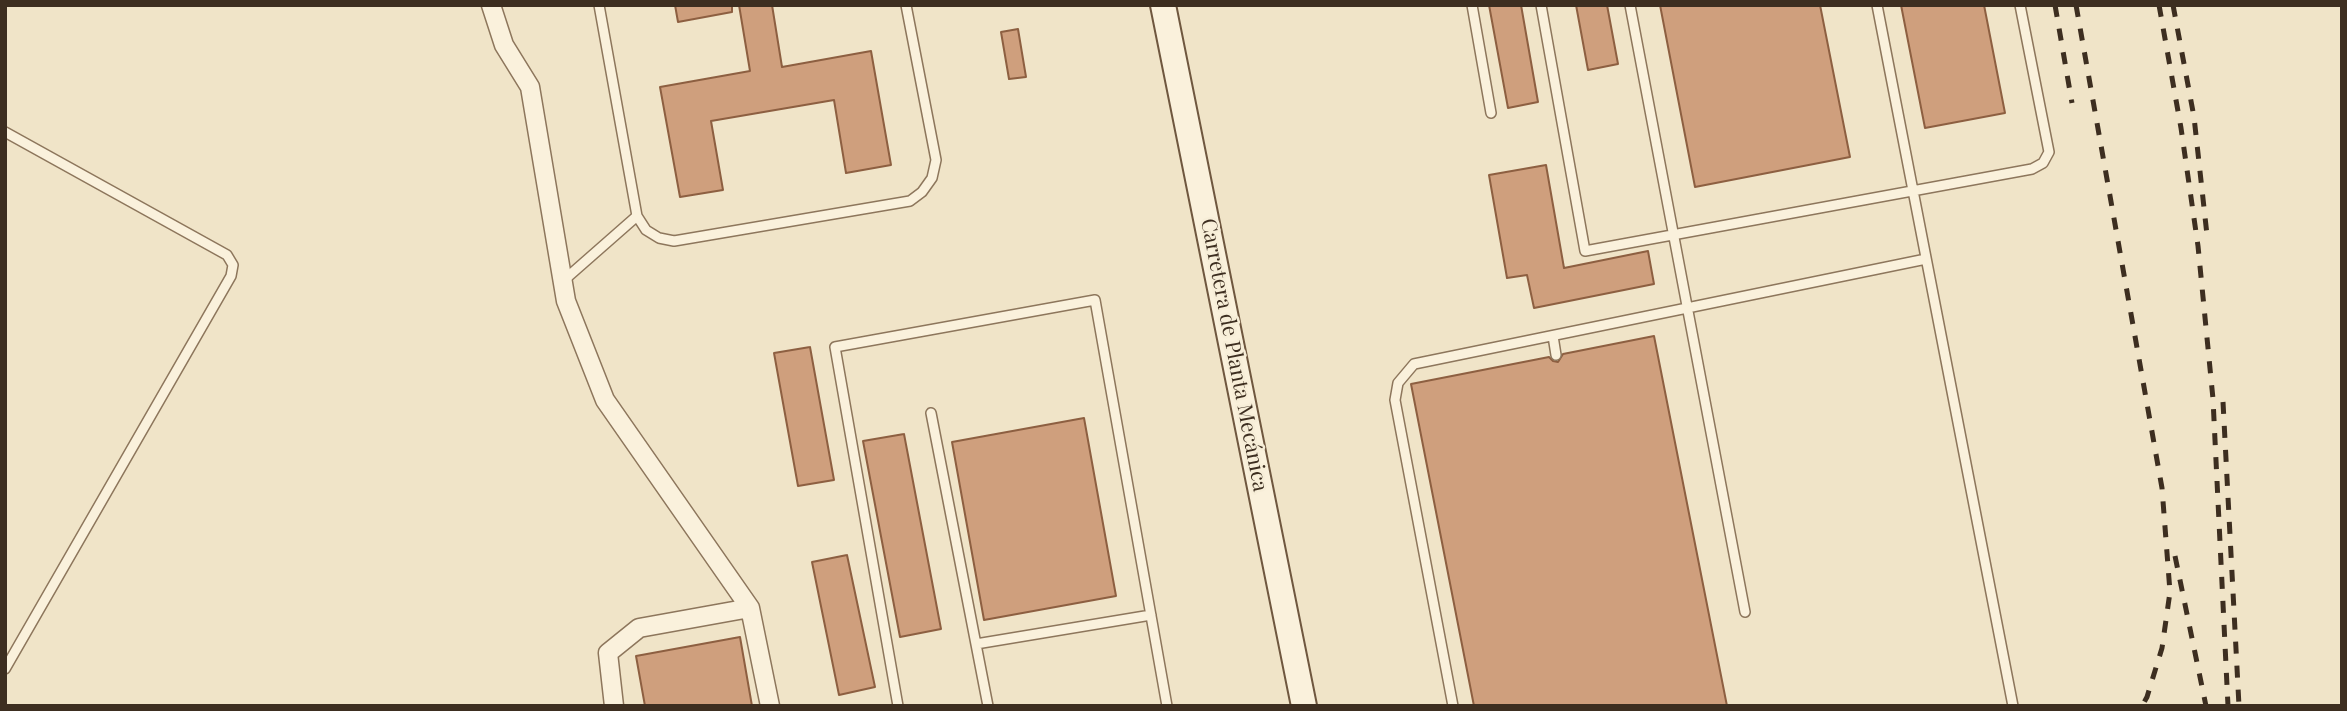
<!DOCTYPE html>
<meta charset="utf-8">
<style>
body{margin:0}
#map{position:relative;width:2347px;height:711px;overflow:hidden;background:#f0e4c8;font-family:"Playfair Display",serif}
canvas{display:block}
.frame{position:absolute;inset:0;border:7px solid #3d2e20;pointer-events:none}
</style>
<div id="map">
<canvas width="2347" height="711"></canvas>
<div class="frame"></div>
</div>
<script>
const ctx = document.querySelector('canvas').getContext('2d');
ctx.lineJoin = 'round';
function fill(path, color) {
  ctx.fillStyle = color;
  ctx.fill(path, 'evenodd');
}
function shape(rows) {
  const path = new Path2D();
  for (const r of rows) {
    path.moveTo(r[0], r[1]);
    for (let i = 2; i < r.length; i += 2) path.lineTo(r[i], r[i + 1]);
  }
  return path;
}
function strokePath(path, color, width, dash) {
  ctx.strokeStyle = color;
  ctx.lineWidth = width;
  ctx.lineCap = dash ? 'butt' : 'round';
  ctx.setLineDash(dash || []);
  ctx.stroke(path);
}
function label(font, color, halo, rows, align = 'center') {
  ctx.font = font + ' "Playfair Display",serif';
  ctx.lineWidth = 5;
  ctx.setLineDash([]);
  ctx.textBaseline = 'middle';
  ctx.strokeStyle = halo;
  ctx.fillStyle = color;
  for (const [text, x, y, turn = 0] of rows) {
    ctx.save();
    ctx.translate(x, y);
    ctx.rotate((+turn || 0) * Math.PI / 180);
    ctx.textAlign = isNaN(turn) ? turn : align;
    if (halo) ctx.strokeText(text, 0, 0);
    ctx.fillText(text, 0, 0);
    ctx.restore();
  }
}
const building = shape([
 [675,5,732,5,732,12,678,22,675,5],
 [739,5,772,5,782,67,871,51,891,165,846,173,834,100,711,121,723,190,680,197,660,87,750,71,739,5],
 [1489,5,1521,5,1538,102,1508,108,1489,5],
 [1576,5,1607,5,1618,64,1588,70,1576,5],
 [1660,5,1820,5,1850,157,1695,187,1660,5],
 [1901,5,1984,5,2005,113,1925,128,1901,5],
 [1018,29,1026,77,1009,79,1001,32,1018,29],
 [1546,165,1564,268,1648,251,1654,284,1534,308,1527,275,1507,278,1489,175,1546,165],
 [1654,336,1727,706,1474,706,1411,384,1549,357,1553,361,1558,362,1563,354,1654,336],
 [810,347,834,480,798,486,774,353,810,347],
 [1084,418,1116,596,984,620,952,442,1084,418],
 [904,434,941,629,900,637,863,441,904,434],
 [847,555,875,687,839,695,812,562,847,555],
 [740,637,752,706,645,706,636,656,740,637]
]);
const lane = shape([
 [599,5,637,216,646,230,659,238,674,241,910,201,922,192,932,178,936,160,906,5],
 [1472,5,1491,113],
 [1541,5,1585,251,2032,169,2043,163,2049,152,2020,5],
 [1630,5,1745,612],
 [1877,5,2013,706],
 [5,132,227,255,233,265,231,276,5,669],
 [563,281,637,216],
 [1553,336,1556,355],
 [931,413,988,706],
 [976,644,1151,615],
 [898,706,835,347,1095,300,1167,706],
 [1453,706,1395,400,1398,383,1414,364,1926,259]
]);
const street = shape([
 [491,5,504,45,530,87,566,301,605,400,750,608,770,706],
 [614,706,608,653,639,628,750,608]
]);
const secondary = shape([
 [1163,5,1304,706]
]);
const rail = shape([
 [2055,5,2072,103],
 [2076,5,2162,488,2170,592,2162,648,2147,697,2142,706],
 [2159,5,2181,128,2198,246,2213,399,2228,706],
 [2173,5,2194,117,2207,235],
 [2223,402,2239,706],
 [2175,556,2206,706]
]);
const streetNames = [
 ["Carretera de Planta Mecánica",1234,355,79]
];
fill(building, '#cf9f7d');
strokePath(building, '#8d5f41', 2);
strokePath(lane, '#8d765c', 12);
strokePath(street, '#8d765c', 21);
strokePath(secondary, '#6f573f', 28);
strokePath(lane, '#faf1dc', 9);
strokePath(street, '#faf1dc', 18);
strokePath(secondary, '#faf1dc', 24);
strokePath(rail, '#3d2e20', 5, [12, 12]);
label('21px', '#3d2e20', '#f7eed8', streetNames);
</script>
